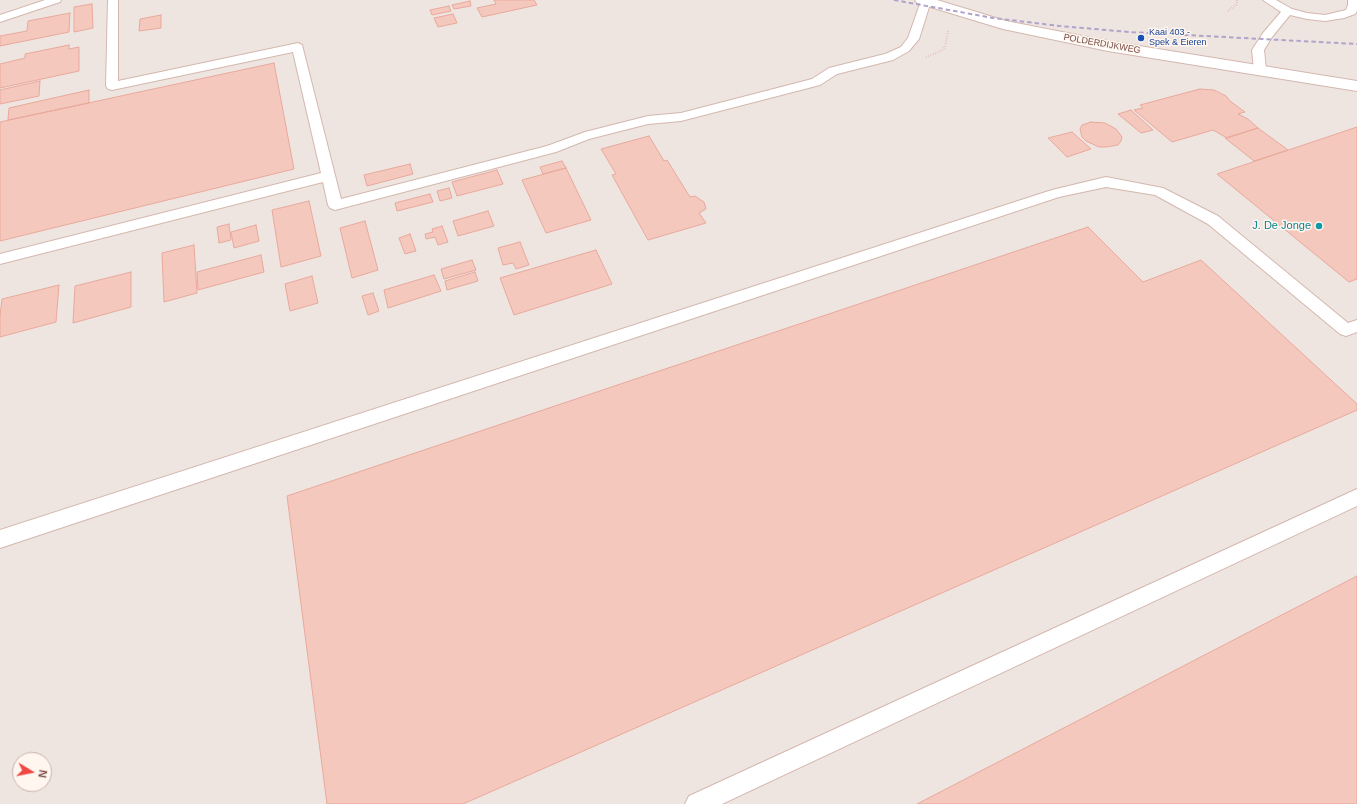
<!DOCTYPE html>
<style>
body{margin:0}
#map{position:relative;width:1357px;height:804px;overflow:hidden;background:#fef0e7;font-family:Helvetica,sans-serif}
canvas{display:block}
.north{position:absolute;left:12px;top:752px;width:40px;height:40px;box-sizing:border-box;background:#fff6ef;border:1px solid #cab4ad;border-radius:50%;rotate:100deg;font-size:11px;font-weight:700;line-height:16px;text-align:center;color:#7a5049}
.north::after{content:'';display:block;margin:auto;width:14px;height:18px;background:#f04744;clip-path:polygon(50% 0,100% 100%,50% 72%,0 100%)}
</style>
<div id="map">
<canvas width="1357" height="804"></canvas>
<div class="north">N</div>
</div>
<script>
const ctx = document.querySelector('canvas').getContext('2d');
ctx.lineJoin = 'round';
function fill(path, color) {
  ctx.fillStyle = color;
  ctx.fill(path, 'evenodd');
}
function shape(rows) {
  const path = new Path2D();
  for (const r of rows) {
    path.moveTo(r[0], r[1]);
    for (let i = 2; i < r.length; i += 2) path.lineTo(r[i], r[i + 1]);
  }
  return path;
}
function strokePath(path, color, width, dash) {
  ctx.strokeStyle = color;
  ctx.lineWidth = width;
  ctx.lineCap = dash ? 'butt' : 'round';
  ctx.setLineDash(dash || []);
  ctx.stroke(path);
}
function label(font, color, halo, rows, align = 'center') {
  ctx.font = font + ' Helvetica,sans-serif';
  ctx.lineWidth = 3;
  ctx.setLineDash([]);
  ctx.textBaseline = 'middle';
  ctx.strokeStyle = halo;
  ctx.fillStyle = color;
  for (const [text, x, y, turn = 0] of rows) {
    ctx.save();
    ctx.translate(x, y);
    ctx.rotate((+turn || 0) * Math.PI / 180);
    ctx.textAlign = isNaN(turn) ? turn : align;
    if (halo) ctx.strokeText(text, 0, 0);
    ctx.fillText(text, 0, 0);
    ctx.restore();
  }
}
const industrial = shape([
 [0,0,1357,0,1357,804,0,804],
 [20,760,44,760,44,784,20,784]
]);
const building = shape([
 [494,0,534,0,537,5,482,17,477,8,496,4,494,0],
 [470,1,471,6,454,9,452,5,470,1],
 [92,4,93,28,74,32,74,7,92,4],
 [449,6,451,11,432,15,430,10,449,6],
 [70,13,69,32,0,46,0,36,27,31,28,21,70,13],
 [453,14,457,23,438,27,434,18,453,14],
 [161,15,161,28,139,31,140,19,161,15],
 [69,45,69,49,79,47,79,71,0,88,0,64,25,58,25,54,69,45],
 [274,63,294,169,0,241,0,122,274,63],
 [40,81,39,96,0,104,0,90,40,81],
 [1200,89,1214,90,1226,96,1230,101,1245,112,1238,114,1248,119,1258,128,1227,138,1213,130,1172,142,1134,110,1143,108,1140,105,1200,89],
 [89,90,89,103,8,120,9,108,89,90],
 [1131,110,1153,130,1141,133,1118,114,1131,110],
 [1091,122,1105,123,1116,129,1122,137,1121,141,1118,145,1106,147,1099,147,1086,141,1082,137,1080,129,1082,125,1091,122],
 [1357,127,1357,279,1349,282,1217,174,1357,127],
 [1258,128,1288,150,1254,161,1225,138,1258,128],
 [1072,132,1091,149,1067,157,1048,138,1072,132],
 [649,136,664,161,667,160,690,197,695,196,704,202,706,209,699,213,706,223,648,240,612,175,616,174,601,149,649,136],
 [562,161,566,168,543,174,540,167,562,161],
 [410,164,413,174,367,186,364,175,410,164],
 [566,168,591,220,546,233,522,180,566,168],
 [497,170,503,184,457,196,452,182,497,170],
 [449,188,452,198,440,201,437,191,449,188],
 [430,194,433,202,397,211,395,203,430,194],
 [309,201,321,256,281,267,272,210,309,201],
 [488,211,494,226,458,236,453,221,488,211],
 [365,221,378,270,352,278,340,228,365,221],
 [229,224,231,240,219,243,217,227,229,224],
 [256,225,259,241,234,248,231,232,256,225],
 [442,226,448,242,438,245,435,237,426,239,425,234,433,232,432,229,442,226],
 [1088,227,1143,282,1201,260,1357,404,1357,410,463,804,327,804,287,496,1088,227],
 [410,234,416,251,405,254,399,238,410,234],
 [520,242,529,265,516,269,513,263,503,265,498,248,520,242],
 [194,245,197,293,164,302,162,253,194,245],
 [596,250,612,284,514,315,500,278,596,250],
 [261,255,264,272,198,290,197,272,261,255],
 [472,260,476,270,444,279,441,269,472,260],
 [131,272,131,307,73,323,75,286,131,272],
 [475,272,478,281,447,290,445,281,475,272],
 [434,275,441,291,388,308,384,290,434,275],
 [312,276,318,303,290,311,285,284,312,276],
 [59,285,56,322,0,337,0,316,2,299,59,285],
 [373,293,379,311,368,315,362,296,373,293],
 [1357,576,1357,804,917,804,1357,576]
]);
const path = shape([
 [1228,11,1237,4,1237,0],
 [926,57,941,51,945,47,948,31]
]);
const service = shape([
 [45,0,61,0,60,2,0,22,0,15,45,0],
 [108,0,118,0,118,81,298,43,302,45,341,199,547,146,585,132,648,116,681,113,812,79,829,68,885,54,901,47,908,38,921,1,931,1,919,39,909,51,893,60,837,74,820,85,681,121,648,124,589,139,556,152,335,210,330,208,328,205,323,182,0,264,0,254,321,173,293,52,112,90,108,89,106,86,108,0],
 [1263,0,1276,0,1292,9,1307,13,1325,15,1346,10,1348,5,1348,0,1357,0,1357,11,1355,14,1344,18,1325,21,1307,19,1290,15,1272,37,1264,50,1266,69,1264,72,1260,73,1256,72,1254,69,1252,50,1263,33,1281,12,1263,0],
 [1106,177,1163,188,1218,216,1348,323,1357,320,1357,332,1346,336,1340,334,1208,224,1155,195,1106,187,1059,197,0,548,0,530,1052,190,1106,177],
 [1357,489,1357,506,722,804,685,804,689,796,1357,489]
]);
const minor = shape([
 [915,0,937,0,1006,21,1108,41,1357,81,1357,91,1108,51,1003,29,917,3,915,0]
]);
const rail = shape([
 [894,0,993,18,1060,26,1129,32,1357,44]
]);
const markers = [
 [1141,38,4,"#1a4fb4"],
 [1319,226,4,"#0f9aa8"]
];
const farTransitnames = [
 ["Kaai 403 -",1149,33],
 ["Spek & Eieren",1149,43]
];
const farStreetnames = [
 ["POLDERDIJKWEG",1102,44,10]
];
const cultureNames = [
 ["J. De Jonge",1311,226]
];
fill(industrial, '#eee5e1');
fill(building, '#f5c8bd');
strokePath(building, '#e9a99c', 1);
strokePath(service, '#d4b7ae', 2);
strokePath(minor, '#d4b7ae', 2);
strokePath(path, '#dbaa9f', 2, [0.5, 2]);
fill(service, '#fff');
fill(minor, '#fff');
strokePath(rail, '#b0a4ca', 2, [4.5, 3]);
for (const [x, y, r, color] of markers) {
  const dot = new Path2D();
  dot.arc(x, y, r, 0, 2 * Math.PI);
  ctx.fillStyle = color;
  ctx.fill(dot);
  strokePath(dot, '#fff6ef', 1.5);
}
label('9px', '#164399', '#fff6ef', farTransitnames, 'left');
label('9px', '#7a5049', '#fff6ef', farStreetnames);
label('11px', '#0d838f', '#fff6ef', cultureNames, 'right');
</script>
